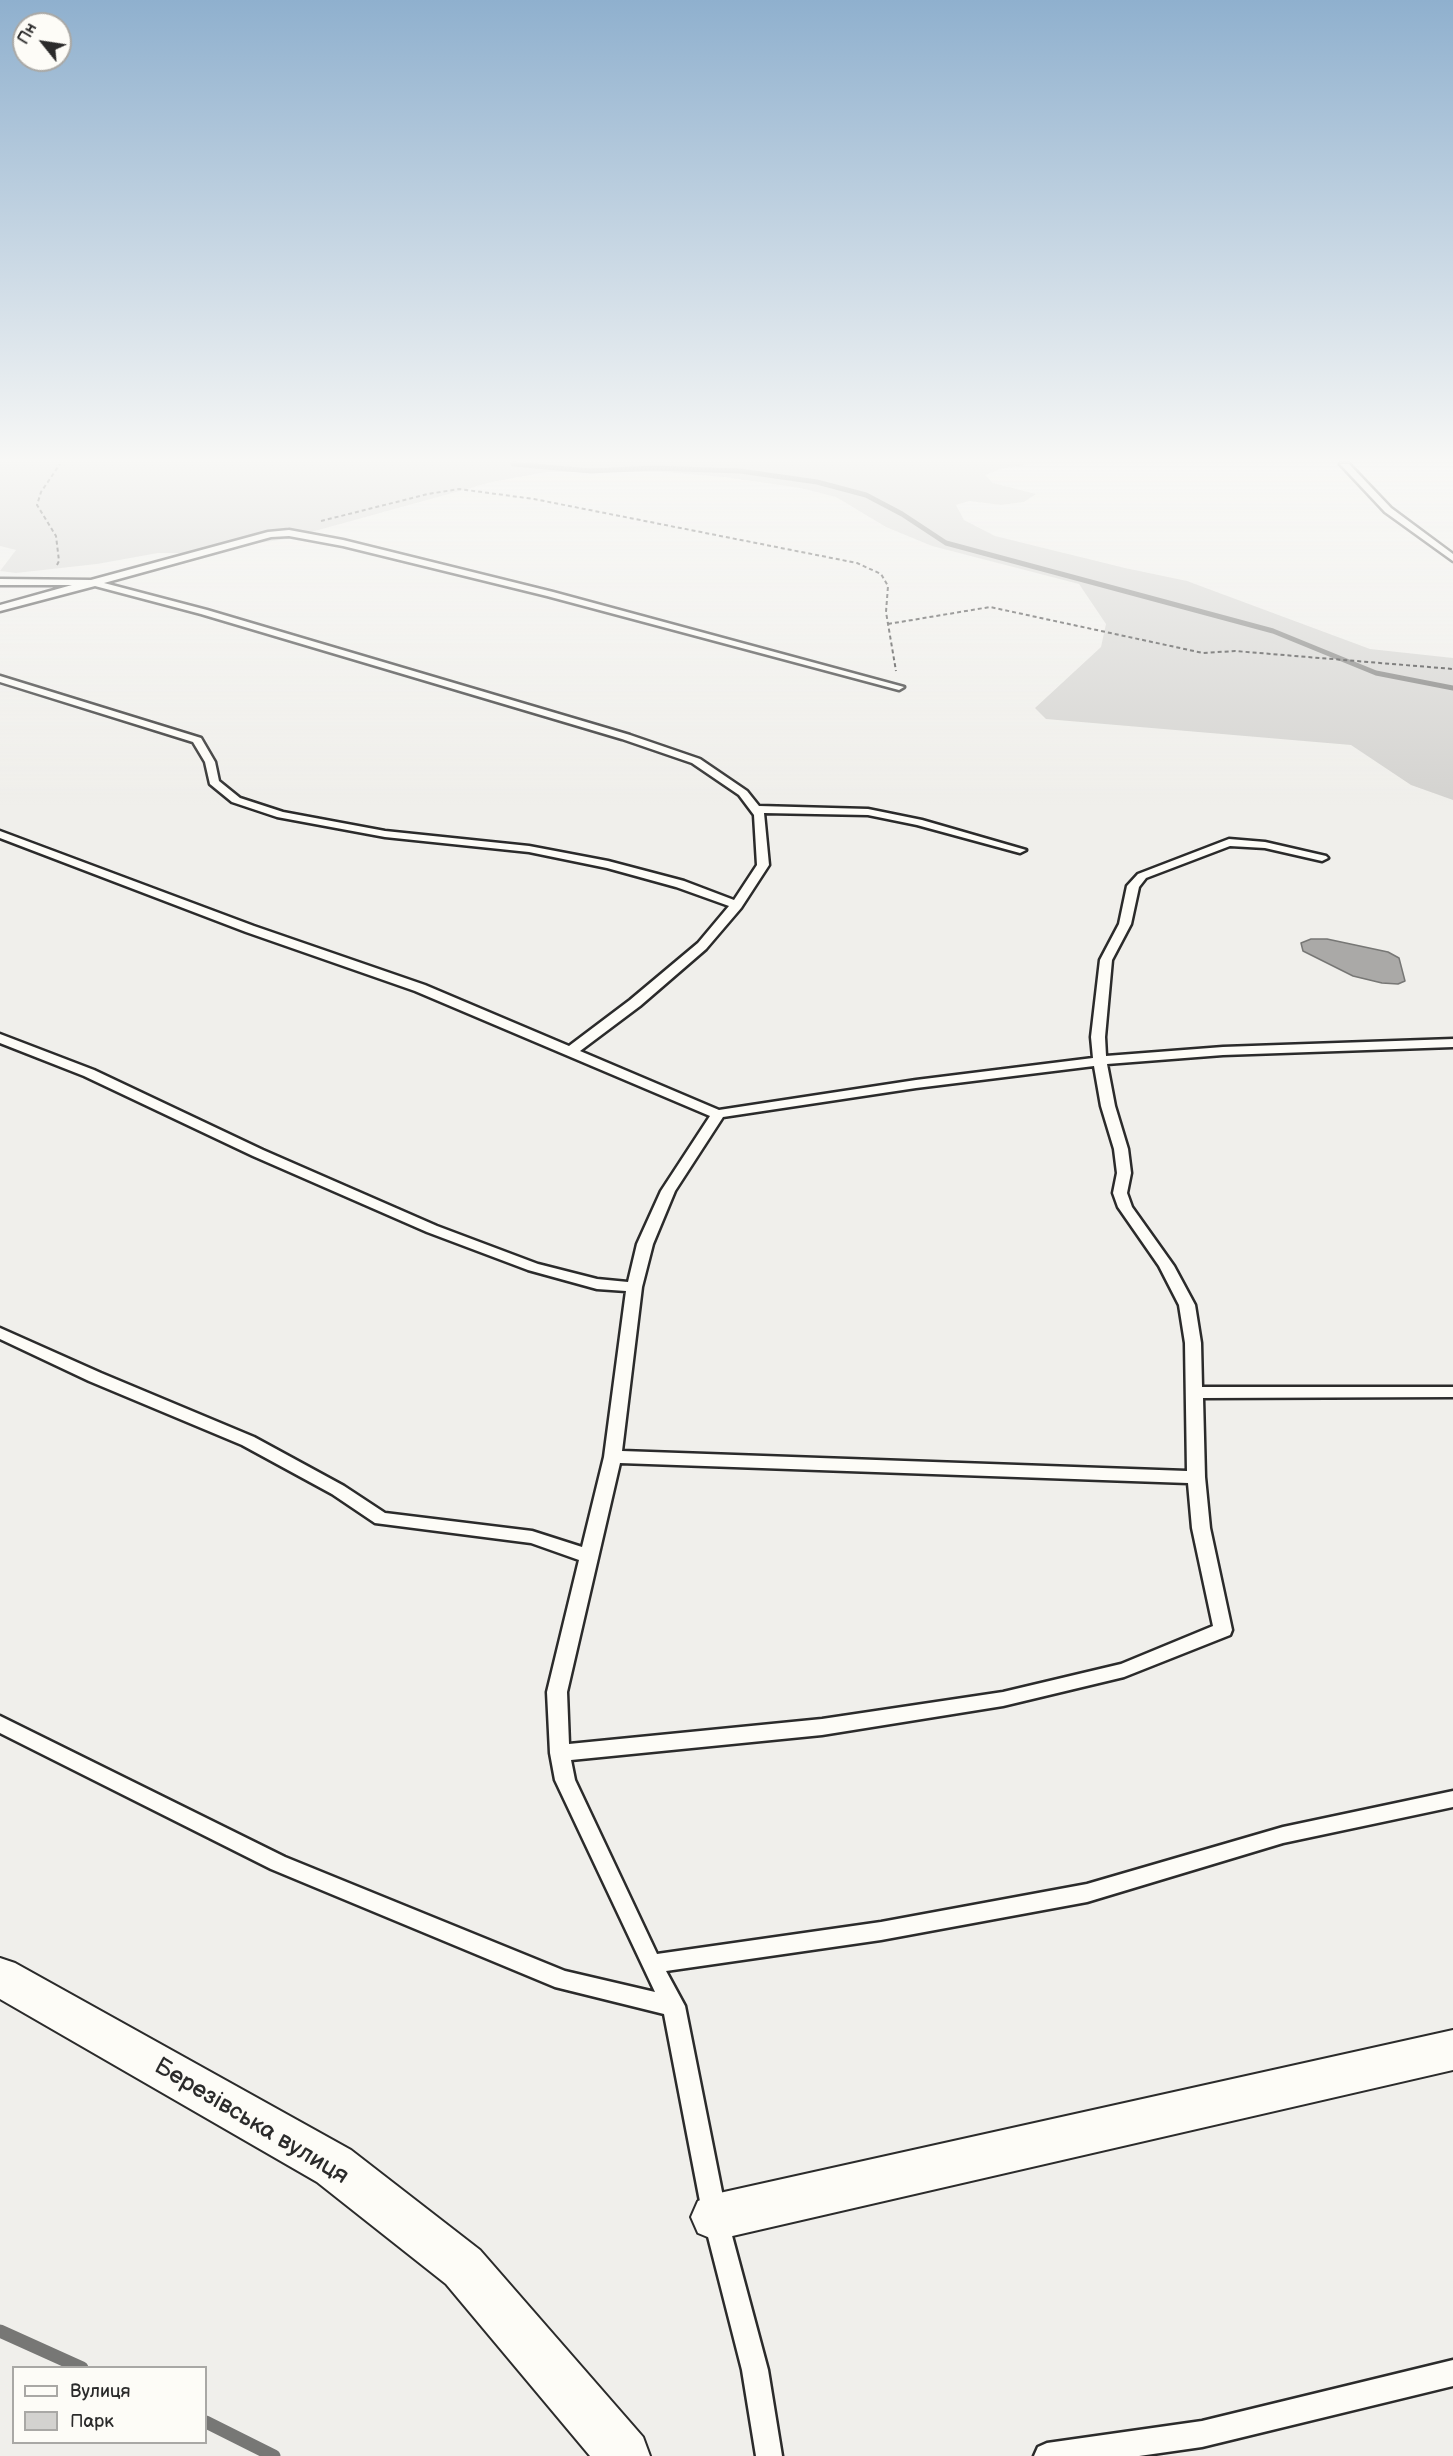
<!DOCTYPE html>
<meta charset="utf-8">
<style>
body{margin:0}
#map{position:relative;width:1453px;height:2456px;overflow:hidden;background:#f0efeb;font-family:"Balsamiq Sans",sans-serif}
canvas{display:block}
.legend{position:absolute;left:12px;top:2366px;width:195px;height:78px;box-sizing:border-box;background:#fdfcf7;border:2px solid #a9a8a5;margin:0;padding:8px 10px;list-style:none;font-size:18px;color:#2b2b2b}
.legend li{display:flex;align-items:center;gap:12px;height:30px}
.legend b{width:30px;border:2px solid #a9a8a5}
.north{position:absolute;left:12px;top:12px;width:60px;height:60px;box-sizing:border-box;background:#fdfcf7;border:2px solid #a9a8a5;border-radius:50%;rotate:300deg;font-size:16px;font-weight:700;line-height:24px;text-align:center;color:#2b2b2b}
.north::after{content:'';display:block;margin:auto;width:21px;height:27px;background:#2b2b2b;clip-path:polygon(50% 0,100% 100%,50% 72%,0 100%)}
</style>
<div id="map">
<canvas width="1453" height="2456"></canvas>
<ul class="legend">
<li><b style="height:8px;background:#fdfcf7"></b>Вулиця</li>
<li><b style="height:16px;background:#d3d2cf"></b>Парк</li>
</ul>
<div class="north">Пн</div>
</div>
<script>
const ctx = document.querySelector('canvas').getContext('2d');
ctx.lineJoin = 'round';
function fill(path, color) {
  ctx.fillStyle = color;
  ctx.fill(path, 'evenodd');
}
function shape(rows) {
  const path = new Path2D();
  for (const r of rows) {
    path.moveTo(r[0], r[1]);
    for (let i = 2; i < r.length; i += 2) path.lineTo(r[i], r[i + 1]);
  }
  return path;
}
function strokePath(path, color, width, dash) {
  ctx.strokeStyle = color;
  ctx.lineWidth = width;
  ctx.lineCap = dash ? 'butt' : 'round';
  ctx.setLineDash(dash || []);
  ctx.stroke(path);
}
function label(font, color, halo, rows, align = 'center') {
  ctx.font = font + ' "Balsamiq Sans",sans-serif';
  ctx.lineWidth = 4.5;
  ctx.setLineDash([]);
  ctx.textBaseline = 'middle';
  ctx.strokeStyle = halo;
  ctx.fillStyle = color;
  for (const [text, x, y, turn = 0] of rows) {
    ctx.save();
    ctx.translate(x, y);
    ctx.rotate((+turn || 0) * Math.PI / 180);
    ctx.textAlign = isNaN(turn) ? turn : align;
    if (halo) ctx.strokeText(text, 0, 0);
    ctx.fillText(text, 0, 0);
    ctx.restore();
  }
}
const green = shape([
 [0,464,1029,464,1001,469,985,475,993,483,1036,494,1024,502,1001,505,969,501,956,505,964,520,995,536,1125,568,1187,581,1370,649,1453,658,1453,800,1411,785,1351,745,1046,719,1035,708,1101,647,1106,624,1079,584,932,546,886,527,836,497,800,488,724,477,663,472,546,472,492,482,286,539,191,553,158,553,97,564,16,573,0,571,16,550,0,546]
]);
const water = shape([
 [1311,939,1327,939,1388,952,1399,958,1405,981,1398,984,1382,983,1353,976,1303,951,1301,943,1311,939]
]);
const streamFar1 = shape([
 [513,464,591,471,654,468,740,471,817,482,866,495,902,514,946,543,1273,631,1376,673,1453,688]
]);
const stream = shape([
 [0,2331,82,2368],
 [206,2422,274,2456]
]);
const path = shape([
 [321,521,428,494,459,489,534,499,857,563,881,574,888,586,886,612,896,671],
 [57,565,59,561,56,536,37,505,41,492,60,464],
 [888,624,990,607,1203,653,1235,651,1453,669]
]);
const lane = shape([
 [1340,464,1349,464,1391,508,1453,554,1453,561,1385,512,1340,464],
 [289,530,343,540,553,592,904,687,899,690,547,596,343,546,289,536,271,537,104,583,207,610,630,735,700,759,747,791,759,806,868,809,922,820,1026,850,1020,853,917,825,868,815,764,813,769,865,741,908,706,949,640,1006,580,1051,719,1110,916,1080,1093,1058,1091,1037,1100,960,1119,924,1127,886,1138,874,1229,839,1265,842,1326,856,1328,858,1322,861,1265,848,1230,846,1146,878,1139,887,1131,924,1112,960,1105,1037,1106,1056,1223,1047,1453,1039,1453,1047,1223,1055,1107,1064,1115,1106,1128,1149,1131,1173,1127,1193,1132,1207,1174,1266,1195,1305,1201,1343,1202,1387,1453,1387,1453,1397,1203,1398,1205,1477,1210,1528,1232,1630,1230,1635,1124,1677,1003,1706,822,1735,571,1760,575,1780,657,1954,881,1922,1087,1884,1283,1827,1453,1791,1453,1807,1283,1843,1087,1902,881,1940,666,1971,685,2006,727,2217,768,2370,782,2456,756,2456,742,2370,703,2217,664,2014,555,1987,271,1869,0,1733,0,1716,285,1857,565,1971,655,1992,555,1780,550,1753,547,1692,579,1560,531,1543,375,1523,332,1494,242,1445,89,1381,0,1339,0,1328,101,1373,254,1437,344,1486,385,1513,532,1531,582,1547,604,1457,626,1291,597,1289,528,1270,427,1232,253,1156,84,1076,0,1043,0,1034,94,1070,263,1150,437,1226,538,1264,597,1279,628,1282,637,1244,661,1191,710,1116,415,991,246,932,0,838,0,831,254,926,425,985,569,1046,630,1000,698,943,729,906,676,887,607,868,529,852,385,837,277,817,232,802,210,784,205,762,193,742,0,682,0,676,201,738,215,762,219,781,240,798,283,812,385,831,529,846,608,861,684,881,734,900,757,865,754,815,739,795,692,763,622,739,201,614,95,586,0,611,0,605,72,585,0,585,0,579,91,580,268,532,289,530],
 [1094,1066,1101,1106,1114,1149,1117,1173,1113,1193,1118,1207,1159,1266,1179,1305,1185,1343,1187,1471,622,1451,642,1287,653,1244,675,1191,723,1117,916,1088,1094,1066],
 [620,1463,1188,1483,1192,1528,1213,1626,1121,1664,1003,1692,822,1719,569,1744,567,1692,620,1463],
 [1453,2360,1453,2386,1202,2447,1139,2456,1034,2456,1038,2447,1047,2443,1202,2421,1453,2360]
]);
const street = shape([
 [0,1958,15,1963,351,2150,480,2250,643,2437,650,2456,590,2456,446,2284,317,2182,0,1999,0,1958],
 [1453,2030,1453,2070,715,2240,698,2233,691,2217,698,2201,715,2194,1453,2030]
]);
const nearStreetnames = [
 ["Березівська вулиця",251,2122,31]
];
fill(green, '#d3d2cf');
fill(water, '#aaa9a7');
strokePath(water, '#777775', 1.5);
strokePath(streamFar1, '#777775', 5);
strokePath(stream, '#777775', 13);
strokePath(lane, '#2b2b2b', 5);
strokePath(street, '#2b2b2b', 4);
strokePath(path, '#2b2b2b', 2, [4, 3]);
fill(lane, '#fdfcf7');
fill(street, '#fdfcf7');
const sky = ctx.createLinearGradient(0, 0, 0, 808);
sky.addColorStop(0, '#8fb0ce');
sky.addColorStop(0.57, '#f8f8f6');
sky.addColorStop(1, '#f8f8f600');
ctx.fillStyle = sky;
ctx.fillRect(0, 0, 1453, 808);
label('24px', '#2b2b2b', '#fdfcf7', nearStreetnames);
</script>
